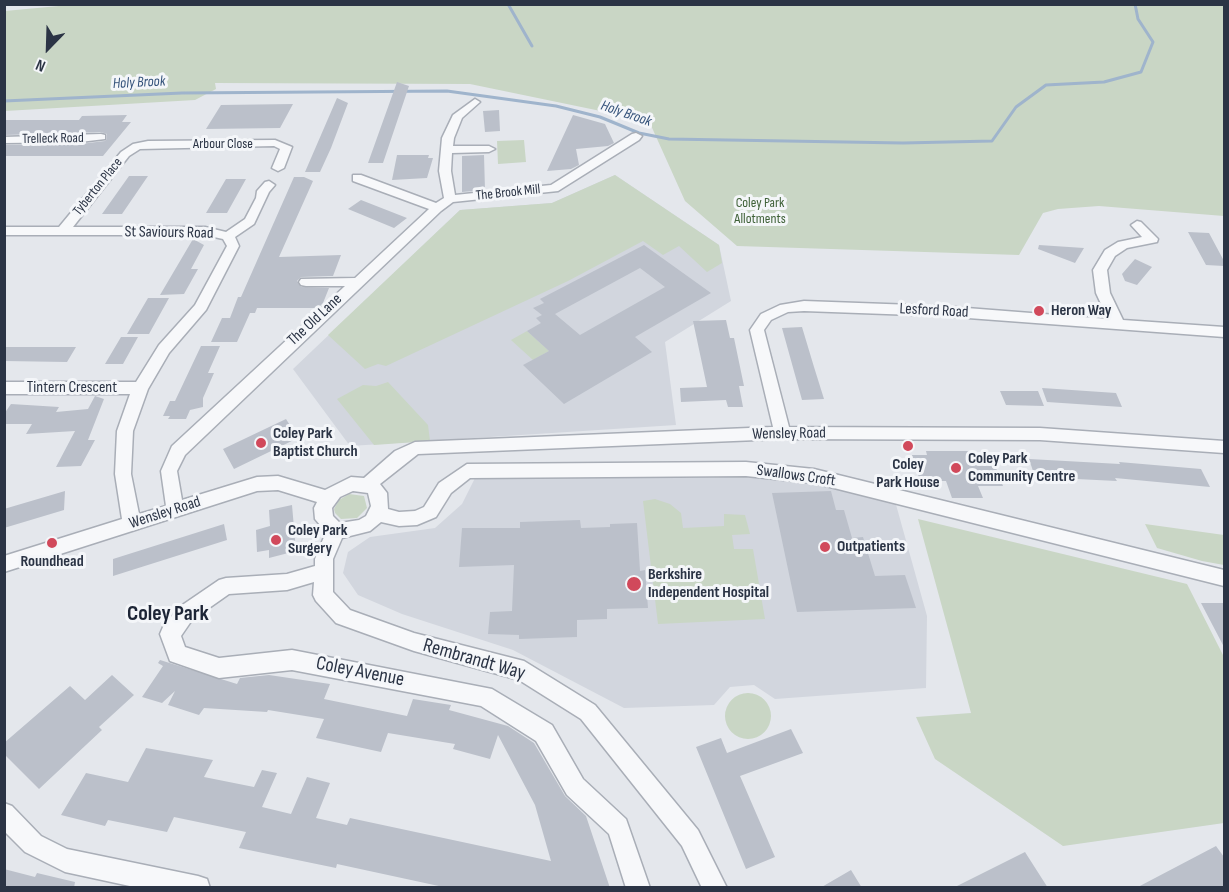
<!DOCTYPE html>
<style>
body{margin:0}
#map{position:relative;width:1229px;height:892px;overflow:hidden;background:#e4e7ec;font-family:"Sofia Sans Condensed",sans-serif}
canvas{display:block}
.frame{position:absolute;inset:0;border:6px solid #2b3445;pointer-events:none}
.north{position:absolute;left:18px;top:18px;width:60px;height:60px;-webkit-text-stroke:4px #f4f6f9;paint-order:stroke;rotate:203deg;font-size:16px;font-weight:700;line-height:24px;text-align:center;color:#2b3445}
.north::after{content:'';display:block;margin:auto;width:21px;height:27px;background:#2b3445;clip-path:polygon(50% 0,100% 100%,50% 72%,0 100%)}
</style>
<div id="map">
<canvas width="1229" height="892"></canvas>
<div class="frame"></div>
<div class="north">N</div>
</div>
<script>
const ctx = document.querySelector('canvas').getContext('2d');
ctx.lineJoin = 'round';
function fill(path, color) {
  ctx.fillStyle = color;
  ctx.fill(path, 'evenodd');
}
function shape(rows) {
  const path = new Path2D();
  for (const r of rows) {
    if (r.length === 3) {
      path.moveTo(r[0] + r[2], r[1]);
      path.arc(r[0], r[1], r[2], 0, 2 * Math.PI);
      continue;
    }
    path.moveTo(r[0], r[1]);
    for (let i = 2; i < r.length; i += 2) path.lineTo(r[i], r[i + 1]);
  }
  return path;
}
function strokePath(path, color, width, dash) {
  ctx.strokeStyle = color;
  ctx.lineWidth = width;
  ctx.lineCap = dash ? 'butt' : 'round';
  ctx.setLineDash(dash || []);
  ctx.stroke(path);
}
function label(font, color, halo, rows, align = 'center') {
  ctx.font = font + ' "Sofia Sans Condensed",sans-serif';
  ctx.lineWidth = 6;
  ctx.setLineDash([]);
  ctx.textBaseline = 'middle';
  ctx.strokeStyle = halo;
  ctx.fillStyle = color;
  for (const [text, x, y, turn = 0] of rows) {
    ctx.save();
    ctx.translate(x, y);
    ctx.rotate((+turn || 0) * Math.PI / 180);
    ctx.textAlign = isNaN(turn) ? turn : align;
    if (halo) ctx.strokeText(text, 0, 0);
    ctx.fillText(text, 0, 0);
    ctx.restore();
  }
}
const built = shape([
 [615,175,719,245,731,301,665,342,676,425,350,446,293,369,460,210,552,203],
 [776,477,895,501,927,616,926,688,775,699,754,685,730,687,714,705,624,708,513,650,402,614,358,595,343,573,348,552,370,537,435,528,462,504,475,478]
]);
const green = shape([
 [80,4,1224,5,1224,216,1099,206,1058,209,1043,213,1019,255,737,246,685,201,649,121,470,84,215,83,216,89,195,100,5,111,5,11],
 [524,140,526,162,498,164,497,141],
 [615,175,719,245,722,263,707,272,679,246,663,255,643,241,568,281,386,366,378,364,365,369,328,335,460,210,552,203],
 [527,331,549,351,533,360,511,340],
 [388,382,428,425,430,441,374,445,337,399,363,385,376,386],
 [349,494,364,496,367,508,357,518,341,519,335,513,334,509,339,500],
 [655,499,670,504,681,513,683,528,724,526,724,514,745,515,750,534,732,535,734,549,753,549,765,619,658,624,643,501],
 [918,519,1187,584,1224,657,1224,823,1063,846,935,759,916,717,971,713],
 [1145,524,1224,535,1224,565,1202,561,1157,548],
 [748,716,23]
]);
const stream = shape([
 [508,4,532,46],
 [4,101,182,93,447,91,556,106,600,117,639,133,669,139,903,143,992,141,1016,107,1046,85,1104,82,1141,72,1153,42,1138,19,1135,4]
]);
const building = shape([
 [397,82,409,86,383,163,368,163],
 [337,98,348,103,331,148,320,172,305,172],
 [293,104,280,128,206,129,221,105],
 [499,110,500,131,485,132,483,111],
 [127,115,122,122,131,122,103,156,4,156,4,145,80,144,105,141,107,139,107,134,101,132,4,135,4,120,79,120,82,116],
 [573,115,605,124,614,143,608,146,576,149,579,165,571,169,547,171],
 [397,155,429,155,428,158,433,158,427,178,392,180],
 [484,155,485,190,462,192,462,156],
 [129,176,148,176,122,214,102,214],
 [294,177,304,177,313,181,279,257,341,255,333,276,301,277,297,281,301,287,329,288,323,303,318,308,257,308,255,313,250,313,237,342,211,342,222,318,230,318,238,297,241,297],
 [226,179,246,179,227,213,206,213],
 [361,200,407,218,394,228,348,209],
 [1188,232,1209,233,1224,261,1224,266,1206,265],
 [193,239,204,245,191,269,198,269,184,294,160,295],
 [644,245,711,293,635,337,652,352,564,404,523,365,549,351,527,331,541,323,536,318,542,315,533,308,544,303,540,299],
 [640,268,665,287,580,335,555,314],
 [1039,245,1084,248,1075,263,1038,249],
 [1135,259,1152,267,1137,285,1125,281,1122,274],
 [148,298,169,298,149,334,127,334],
 [726,320,730,338,734,338,744,386,739,386,743,407,728,407,726,400,681,402,680,388,707,387,693,321],
 [802,327,814,367,824,399,802,400,782,328],
 [121,337,138,337,123,364,105,364],
 [201,346,220,346,208,373,214,373,203,398,203,407,190,410,186,419,168,419,170,416,163,416,170,401,175,401],
 [4,347,76,347,67,362,4,361],
 [1042,388,1116,393,1122,407,1047,402],
 [1000,391,1038,391,1044,406,1006,405],
 [95,396,104,399,88,440,95,440,81,466,56,467,75,431,26,434,32,424,4,424,4,414,11,404,59,407,56,412,88,409],
 [286,419,298,438,234,469,223,449],
 [926,451,975,451,976,455,991,455,1003,486,978,486,983,498,952,498,946,481,920,481,912,455,927,455],
 [1029,459,1120,464,1119,462,1201,469,1210,487,1115,478,1117,481,1035,477],
 [65,491,64,510,4,528,4,509],
 [831,491,836,510,844,510,852,538,863,537,875,576,905,575,916,608,797,612,772,493],
 [292,505,296,551,269,558,269,550,257,552,256,530,270,526,269,510],
 [580,520,581,528,610,527,610,524,637,523,640,571,645,570,648,608,607,609,607,619,577,620,577,637,519,639,519,635,488,634,490,612,512,611,514,565,459,567,462,528,520,528,520,522],
 [224,524,227,540,113,576,113,559],
 [1201,603,1224,603,1224,647],
 [160,660,237,684,240,678,269,675,330,684,324,699,407,716,413,699,451,705,449,710,508,726,534,743,565,796,586,816,610,888,448,888,337,864,336,868,239,848,246,832,174,817,167,832,108,820,105,826,61,815,86,773,128,782,146,748,213,760,204,777,254,787,262,770,277,773,262,807,291,814,307,777,330,783,316,818,347,825,350,818,551,861,535,805,498,735,490,759,453,749,455,744,388,733,381,752,316,738,324,719,268,710,267,712,204,708,199,715,168,705,175,691,162,703,142,697,163,666,158,663],
 [112,675,134,695,99,727,102,730,39,789,4,754,4,743,70,686,85,700],
 [791,729,803,753,740,776,775,857,746,869,696,747,721,738,727,753],
 [1216,846,1224,857,1224,888,1136,888],
 [1025,852,1048,888,953,888],
 [4,869,35,877,37,873,75,882,74,888,4,888],
 [851,870,862,888,820,888]
]);
const street = shape([
 [475,99,480,102,462,118,454,138,453,146,489,146,495,149,489,152,452,153,451,171,455,195,551,185,632,134,636,133,642,136,639,140,558,191,453,202,441,211,185,455,177,471,182,500,257,477,278,476,325,490,351,477,364,478,395,451,415,442,773,427,750,330,761,314,780,305,804,301,941,306,1108,319,1096,293,1093,270,1105,250,1118,242,1142,237,1131,225,1137,221,1141,222,1158,239,1157,242,1127,248,1115,256,1107,270,1110,293,1123,320,1224,327,1224,337,941,316,804,311,788,312,771,320,764,330,789,427,1040,428,1224,441,1224,453,1040,440,782,439,418,454,380,484,387,493,388,509,399,512,415,511,424,507,439,483,467,464,746,462,814,469,1224,570,1224,586,814,483,746,476,470,478,451,493,436,517,417,525,399,526,381,522,370,531,342,538,333,559,333,592,350,610,414,633,524,661,595,705,698,830,727,888,702,888,682,846,581,719,519,680,414,651,336,623,316,601,313,595,314,582,287,590,229,594,192,620,181,636,185,647,219,658,292,650,492,689,552,725,583,779,626,819,650,888,626,888,609,834,567,795,536,741,481,706,292,670,219,678,170,661,160,634,163,627,178,608,219,580,226,578,287,574,315,566,315,559,326,532,315,519,314,508,317,502,278,490,257,491,4,572,4,556,122,519,115,474,117,431,130,394,4,394,4,382,136,382,159,345,195,305,227,246,223,239,205,235,4,235,4,227,59,227,121,152,133,144,148,141,275,140,292,147,284,168,278,171,272,168,280,149,274,146,140,149,129,156,73,227,205,227,226,232,245,219,256,198,257,191,265,182,269,181,275,185,269,192,254,224,235,237,239,246,206,310,169,353,148,389,133,431,131,474,139,514,166,506,161,471,172,446,345,286,306,286,301,285,299,282,301,279,355,278,429,209,353,181,353,175,361,175,436,203,444,198,439,171,442,138,453,115,475,99],
 [353,491,368,493,371,506,366,516,359,520,340,523,333,516,332,508,340,497,353,491],
 [101,134,105,135,105,139,80,142,4,143,4,137,101,134],
 [4,803,12,806,41,836,67,849,198,876,207,879,210,888,139,888,65,872,25,852,4,831,4,803]
]);
const markers = [
 [1039,311,6,"#d1495b"],
 [261,443,6,"#d1495b"],
 [908,446,6,"#d1495b"],
 [956,468,6,"#d1495b"],
 [276,540,6,"#d1495b"],
 [52,543,6,"#d1495b"],
 [825,547,6,"#d1495b"],
 [634,584,8,"#d1495b"]
];
const farStreetnames = [
 ["Trelleck Road",53,139,-1],
 ["Arbour Close",223,144],
 ["Tyberton Place",98,187,-51],
 ["The Brook Mill",508,193,-6]
];
const farParknames = [
 ["Coley Park",760,203],
 ["Allotments",760,219]
];
const farWaternames = [
 ["Holy Brook",139,83,-3],
 ["Holy Brook",626,114,19]
];
const streetNames = [
 ["St Saviours Road",169,233,1],
 ["Lesford Road",934,311,3],
 ["The Old Lane",315,320,-43],
 ["Tintern Crescent",72,388],
 ["Wensley Road",789,434,-1],
 ["Swallows Croft",796,476,8],
 ["Wensley Road",165,513,-18]
];
const poiNames = [
 ["Heron Way",1051,311],
 ["Coley Park",273,434],
 ["Baptist Church",273,452],
 ["Coley Park",968,459],
 ["Community Centre",968,477],
 ["Coley",908,465,"center"],
 ["Park House",908,483,"center"],
 ["Coley Park",288,531],
 ["Surgery",288,549],
 ["Outpatients",837,547],
 ["Roundhead",52,562,"center"],
 ["Berkshire",648,575],
 ["Independent Hospital",648,593]
];
const nearStreetnames = [
 ["Rembrandt Way",474,660,16],
 ["Coley Avenue",360,672,11]
];
const districtNames = [
 ["Coley Park",168,614]
];
fill(built, '#d2d6de');
fill(green, '#c9d6c5');
strokePath(stream, '#9fb4cc', 3);
fill(building, '#bbc0ca');
strokePath(street, '#a9aeb7', 3);
fill(street, '#f7f8fa');
for (const [x, y, r, color] of markers) {
  const dot = new Path2D();
  dot.arc(x, y, r, 0, 2 * Math.PI);
  ctx.fillStyle = color;
  ctx.fill(dot);
  strokePath(dot, '#f4f6f9', 2);
}
label('14px', '#2b3445', '#f4f6f9', farStreetnames);
label('14px', '#3f6138', '#f4f6f9', farParknames);
label('italic 15px', '#34527a', '#f4f6f9', farWaternames);
label('16px', '#2b3445', '#f4f6f9', streetNames);
label('bold 16px', '#2b3445', '#f4f6f9', poiNames, 'left');
label('20px', '#2b3445', '#f4f6f9', nearStreetnames);
label('bold 22px', '#1d2536', '#f4f6f9', districtNames);
</script>
